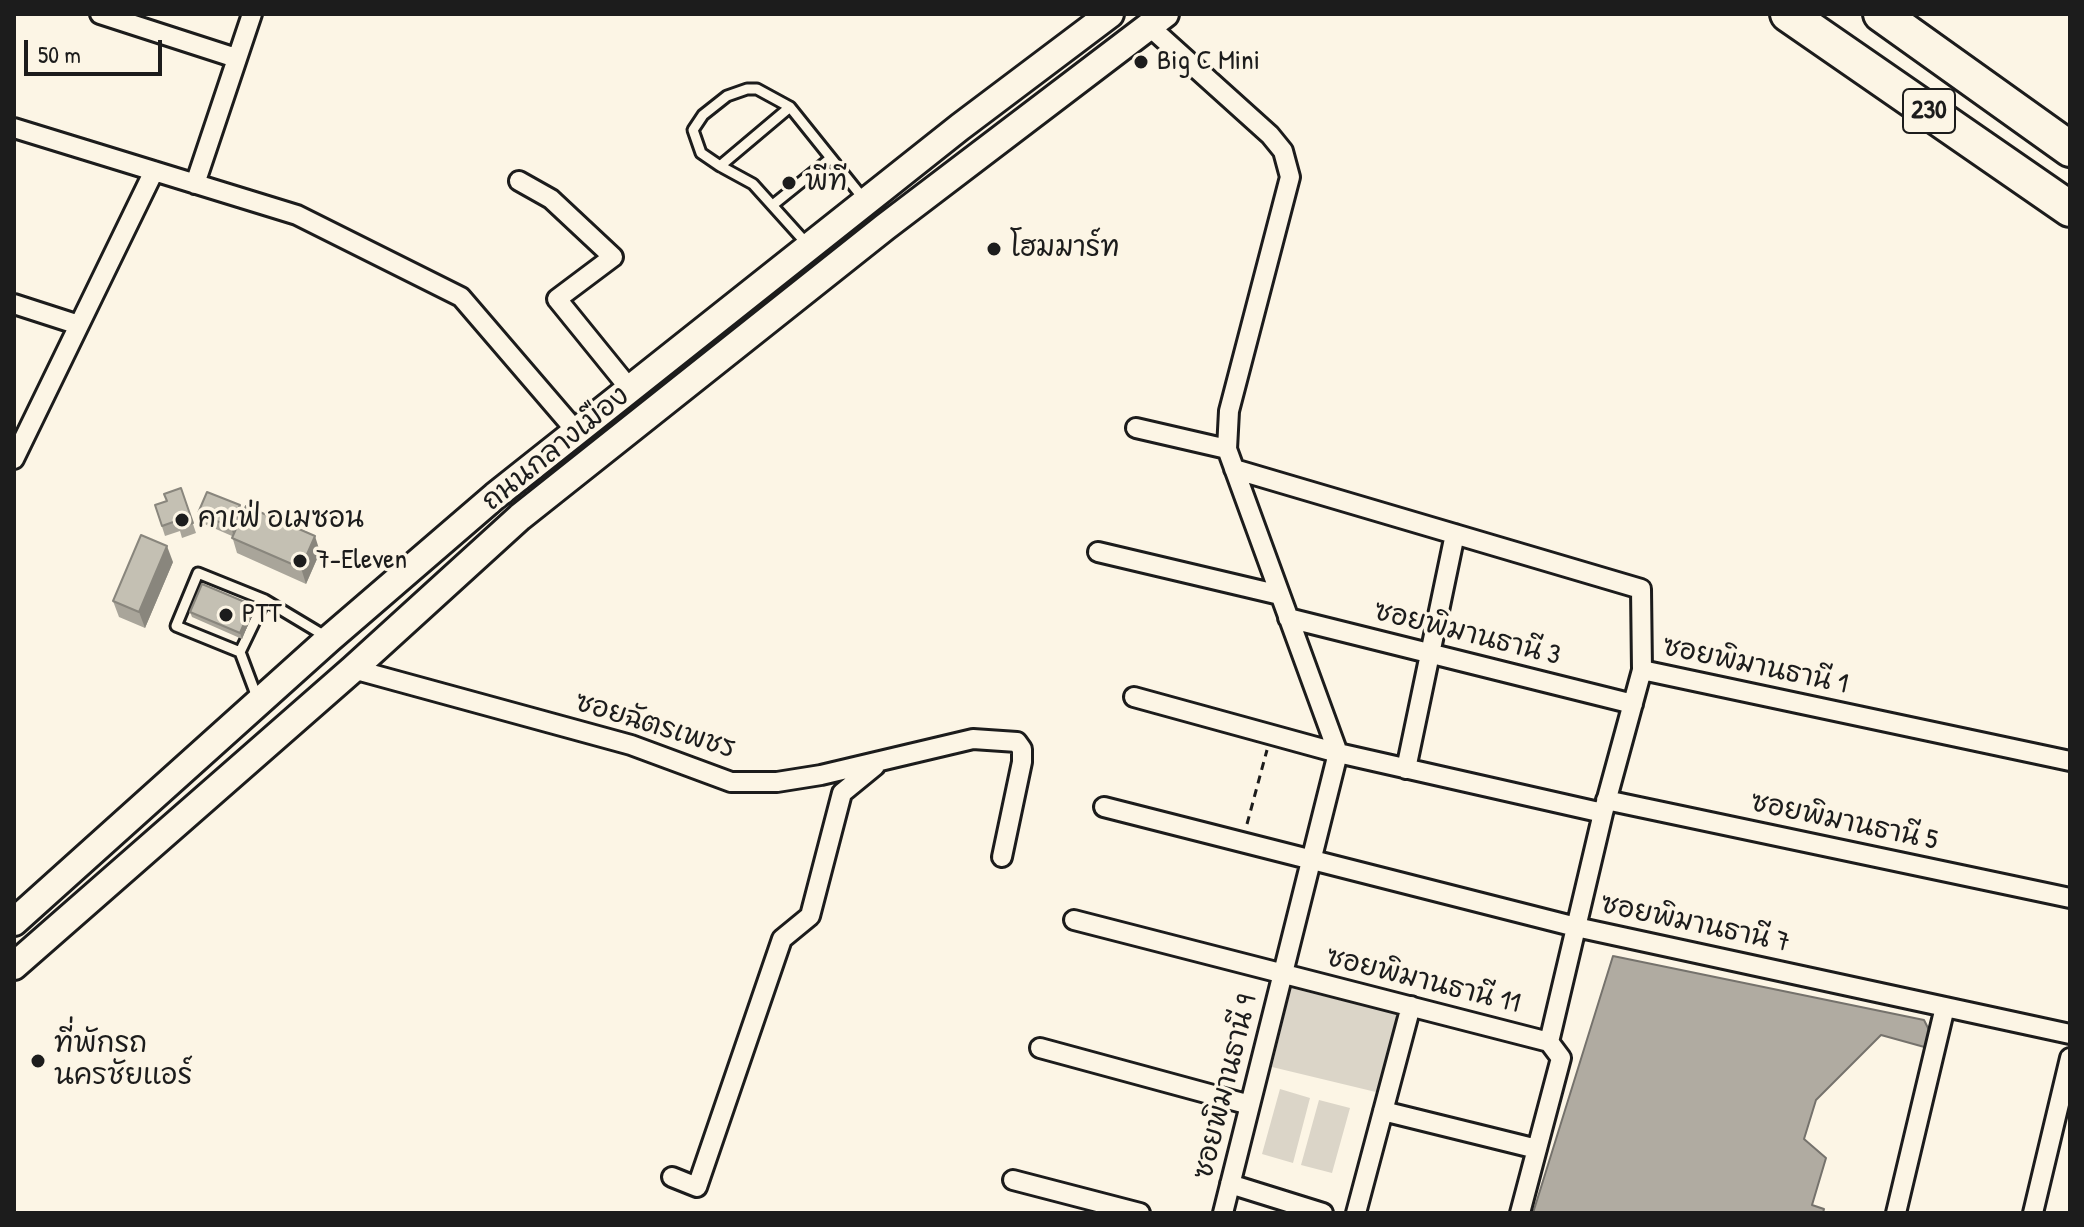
<!DOCTYPE html>
<meta charset="utf-8">
<style>
body{margin:0}
#map{position:relative;width:2084px;height:1227px;overflow:hidden;background:#fcf5e5;font-family:"Patrick Hand",sans-serif}
canvas{display:block}
.frame{position:absolute;inset:0;border:16px solid #1c1c1c;pointer-events:none}
.scale{position:absolute;left:24px;top:40px;width:138px;height:36px;box-sizing:border-box;border:4px solid #1c1c1c;border-top:0;padding-left:10px;font-size:24px;line-height:28px;white-space:nowrap;color:#1c1c1c;-webkit-text-stroke:6px #fcf5e5;paint-order:stroke}
</style>
<div id="map">
<canvas width="2084" height="1227"></canvas>
<div class="frame"></div>
<div class="scale">50 m</div>
</div>
<script>
const ctx = document.querySelector('canvas').getContext('2d');
ctx.lineJoin = 'round';
function fill(path, color) {
  ctx.fillStyle = color;
  ctx.fill(path, 'evenodd');
}
function shape(rows) {
  const path = new Path2D();
  for (const r of rows) {
    path.moveTo(r[0], r[1]);
    for (let i = 2; i < r.length; i += 2) path.lineTo(r[i], r[i + 1]);
  }
  return path;
}
function strokePath(path, color, width, dash) {
  ctx.strokeStyle = color;
  ctx.lineWidth = width;
  ctx.lineCap = dash ? 'butt' : 'round';
  ctx.setLineDash(dash || []);
  ctx.stroke(path);
}
function label(font, color, halo, rows, align = 'center') {
  ctx.font = font + ' "Patrick Hand","Playpen Sans Thai",sans-serif';
  ctx.lineWidth = 7;
  ctx.setLineDash([]);
  ctx.textBaseline = 'middle';
  ctx.strokeStyle = halo;
  ctx.fillStyle = color;
  for (const [text, x, y, turn = 0] of rows) {
    ctx.save();
    ctx.translate(x, y);
    ctx.rotate((+turn || 0) * Math.PI / 180);
    ctx.textAlign = isNaN(turn) ? turn : align;
    if (halo) ctx.strokeText(text, 0, 0);
    ctx.fillText(text, 0, 0);
    ctx.restore();
  }
}
const green = shape([
 [1291,988,1400,1015,1380,1093,1272,1067],
 [1280,1089,1310,1098,1293,1163,1262,1154],
 [1319,1100,1350,1108,1332,1173,1301,1165]
]);
const water = shape([
 [1613,956,1924,1020,1930,1032,1928,1048,1881,1035,1816,1100,1804,1139,1826,1158,1812,1205,1824,1209,1823,1213,1533,1213,1613,956]
]);
const path = shape([
 [1247,824,1267,750]
]);
const lane = shape([
 [790,107,720,166,753,184,807,244],
 [720,166,701,153,693,130,703,115,727,96,747,89,757,89,790,107,863,198],
 [774,204,831,158],
 [240,652,176,626,198,573,265,600,325,636],
 [258,700,240,652,265,600]
]);
const street = shape([
 [100,14,236,58],
 [1149,26,1270,135,1283,151,1290,177,1229,411,1227,449,1338,753,1223,1213],
 [14,128,297,215,461,297,576,431],
 [519,181,551,199,613,257,557,299,630,389],
 [195,184,252,14],
 [14,304,79,325],
 [1136,428,1227,449],
 [14,459,154,171],
 [1234,469,1641,589,1642,670,2070,761],
 [1098,552,1280,595],
 [1288,618,1633,704],
 [353,669,631,745,731,782,777,782,821,775,973,739,1017,742,1022,749,1022,762,1002,857],
 [1134,697,1338,753,1603,813],
 [1406,769,1455,534],
 [1606,800,2070,898],
 [1104,807,1576,927,2070,1034],
 [1074,920,1549,1042],
 [1040,1048,1250,1105],
 [1383,1111,1537,1149],
 [672,1177,697,1187,782,939,810,916,842,793,875,766],
 [1013,1180,1140,1213],
 [1230,1184,1323,1213],
 [1356,1213,1411,1006],
 [1520,1213,1561,1058,1549,1042,1603,813,1642,670],
 [1896,1213,1945,1007],
 [2033,1213,2070,1058]
]);
const secondary = shape([
 [14,922,329,639,495,496,960,127,1110,14],
 [14,966,353,669,520,517,885,227,1165,14]
]);
const highway = shape([
 [1788,14,2070,209],
 [1881,14,2070,149]
]);
const wall = shape([
 [181,488,196,533,182,538,180,531,165,536,155,505,167,501],
 [240,505,243,513,320,552,306,584,237,553,232,536,202,523,198,513],
 [173,562,145,628,119,617,113,601],
 [252,605,254,610,242,639,192,617,190,612]
]);
const shadedWall = shape([
 [240,505,244,516,234,537,231,527],
 [315,536,320,552,306,584,301,568],
 [167,546,173,562,145,628,139,612],
 [252,605,254,610,242,639,240,633]
]);
const building = shape([
 [181,488,193,523,179,528,176,521,162,526,155,505,167,501,164,494,181,488],
 [207,492,240,505,231,527,198,513,207,492],
 [246,506,315,536,301,568,232,538,246,506],
 [141,535,167,546,139,612,113,601,141,535],
 [202,584,252,605,240,633,190,612,202,584]
]);
const markers = [
 [1141,62,8,"#1c1c1c"],
 [789,183,8,"#1c1c1c"],
 [994,249,8,"#1c1c1c"],
 [182,520,8,"#1c1c1c"],
 [300,561,8,"#1c1c1c"],
 [226,615,8,"#1c1c1c"],
 [38,1061,8,"#1c1c1c"]
];
const shields = [
 [1929,111,52]
];
const shieldNames = [
 ["230",1929,111]
];
const poiNames = [
 ["Big C Mini",1157,62],
 ["พีที",805,183],
 ["โฮมมาร์ท",1010,249],
 ["คาเฟ่ อเมซอน",198,520],
 ["7-Eleven",316,561],
 ["PTT",242,615],
 ["ที่พักรถ",54,1045],
 ["นครชัยแอร์",54,1077]
];
const streetNames = [
 ["ถนนกลางเมือง",556,449,-39],
 ["ซอยพิมานธานี 3",1467,634,14],
 ["ซอยพิมานธานี 1",1755,666,12],
 ["ซอยฉัตรเพชร",655,726,17],
 ["ซอยพิมานธานี 5",1844,822,12],
 ["ซอยพิมานธานี 7",1695,924,12],
 ["ซอยพิมานธานี 11",1423,981,14],
 ["ซอยพิมานธานี 9",1226,1087,-76]
];
fill(green, '#dbd5c8');
fill(water, '#b0aba1');
strokePath(water, '#75726c', 2);
strokePath(lane, '#1c1c1c', 15);
strokePath(street, '#1c1c1c', 24);
strokePath(secondary, '#1c1c1c', 32);
strokePath(highway, '#1c1c1c', 40);
strokePath(path, '#1c1c1c', 3, [8, 6]);
strokePath(lane, '#fcf5e5', 9);
strokePath(street, '#fcf5e5', 18);
strokePath(secondary, '#fcf5e5', 26);
strokePath(highway, '#fcf5e5', 34);
fill(wall, '#a9a59a');
fill(shadedWall, '#89867d');
fill(building, '#c4c0b3');
strokePath(building, '#89867d', 2);
for (const [x, y, r, color] of markers) {
  const dot = new Path2D();
  dot.arc(x, y, r, 0, 2 * Math.PI);
  ctx.fillStyle = color;
  ctx.fill(dot);
  strokePath(dot, '#fcf5e5', 3);
}
for (const [x, y, w] of shields) {
  const box = new Path2D();
  box.roundRect(x - w / 2, y - 22, w, 44, 6);
  ctx.fillStyle = '#fcf5e5';
  ctx.fill(box);
  strokePath(box, '#1c1c1c', 2);
}
label('bold 26px', '#1c1c1c', null, shieldNames);
label('28px', '#1c1c1c', '#fcf5e5', poiNames, 'left');
label('28px', '#1c1c1c', '#fcf5e5', streetNames);
</script>
